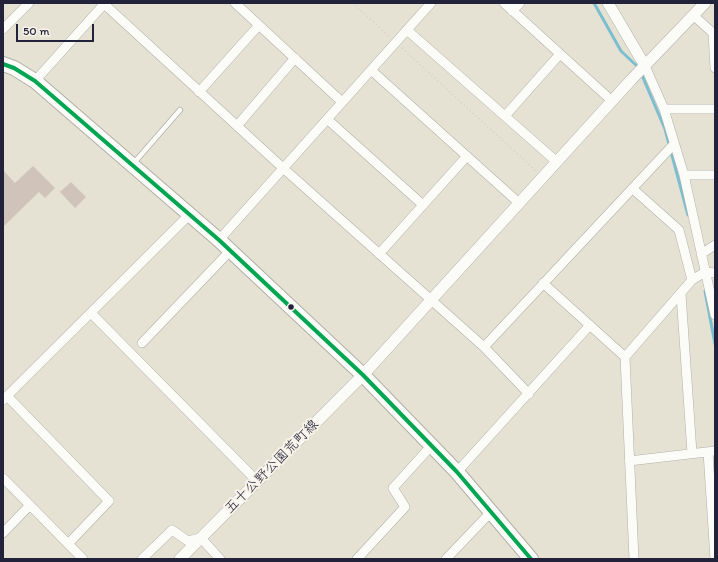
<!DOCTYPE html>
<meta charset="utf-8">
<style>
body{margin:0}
#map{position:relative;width:718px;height:562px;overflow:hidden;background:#e6e2d3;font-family:Itim,sans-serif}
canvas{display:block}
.frame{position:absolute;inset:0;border:4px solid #22223b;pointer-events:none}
.scale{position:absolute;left:16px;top:24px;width:78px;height:18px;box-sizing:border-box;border:2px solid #22223b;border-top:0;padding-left:5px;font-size:12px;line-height:14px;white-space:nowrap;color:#22223b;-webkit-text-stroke:3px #f7f3e8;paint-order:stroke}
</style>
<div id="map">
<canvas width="718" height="562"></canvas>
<div class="frame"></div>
<div class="scale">50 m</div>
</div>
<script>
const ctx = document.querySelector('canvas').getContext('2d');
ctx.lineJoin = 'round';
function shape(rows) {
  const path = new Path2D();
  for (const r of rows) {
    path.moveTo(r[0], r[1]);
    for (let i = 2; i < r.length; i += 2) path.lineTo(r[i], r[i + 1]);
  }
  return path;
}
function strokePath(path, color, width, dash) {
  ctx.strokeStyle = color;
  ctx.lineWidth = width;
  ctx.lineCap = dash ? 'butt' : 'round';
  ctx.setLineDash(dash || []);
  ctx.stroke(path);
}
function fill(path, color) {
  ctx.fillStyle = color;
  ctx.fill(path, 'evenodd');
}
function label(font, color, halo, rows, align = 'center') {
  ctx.font = font + ' Itim,"Klee One",sans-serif';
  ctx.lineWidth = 4;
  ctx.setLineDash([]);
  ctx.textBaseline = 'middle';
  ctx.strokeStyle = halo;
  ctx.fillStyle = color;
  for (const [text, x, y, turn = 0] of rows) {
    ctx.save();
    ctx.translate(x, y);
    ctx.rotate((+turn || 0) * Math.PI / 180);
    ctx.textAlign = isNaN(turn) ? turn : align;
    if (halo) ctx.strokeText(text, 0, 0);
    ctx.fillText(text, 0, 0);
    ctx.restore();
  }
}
const stream = shape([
 [594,3,621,51,639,68],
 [641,73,665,129,688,215],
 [705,291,715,344]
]);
const building = shape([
 [33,166,55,188,45,198,39,192,3,227,3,170,15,183],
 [71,182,86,197,75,208,60,192]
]);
const path = shape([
 [352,3,389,36],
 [402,48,536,171]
]);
const service = shape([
 [133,164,180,110]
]);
const minor = shape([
 [103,3,283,168,484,347,674,144],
 [235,3,342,102],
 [504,3,612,101],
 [512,11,520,3],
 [693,15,713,33,715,68],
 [3,29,29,3],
 [407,30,557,162],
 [645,66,664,109,684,175,715,315],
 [371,70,519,203],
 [35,81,105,3],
 [199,92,259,25],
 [664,109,715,109],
 [505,116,560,54],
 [327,119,423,205],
 [237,126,295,58],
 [684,175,715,175],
 [633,189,679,230,692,280],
 [219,240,431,3],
 [379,254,467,156],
 [701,254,715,245],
 [543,283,625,357],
 [681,294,692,453],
 [91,313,257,481],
 [142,343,230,251],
 [484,347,529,394],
 [7,396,109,501,68,544],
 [3,400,189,215],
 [708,452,715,559],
 [629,461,715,451],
 [457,472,590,325],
 [3,478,83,559],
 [3,533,30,505],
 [142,559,172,530,188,541,201,538,220,559],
 [357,559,405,507,393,488,432,445],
 [446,559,490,513],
 [634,559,625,357,692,280,705,272,715,273]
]);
const tertiary = shape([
 [608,3,645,66],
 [180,559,363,375,631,80,705,3]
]);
const primary = shape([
 [3,64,14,68,35,81,219,240,363,375,457,472,531,559]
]);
const bus1 = shape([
 [3,64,14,68,35,81,219,240,363,375,457,472,531,559]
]);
const markers = [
 [291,307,3.5,"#22223b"]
];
const streetNames = [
 ["五十公野公園荒町線",272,467,-45]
];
strokePath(stream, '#7cbecf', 3);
fill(building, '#cfc3ba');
strokePath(service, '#b1afa8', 6);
strokePath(minor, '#b1afa8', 10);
strokePath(tertiary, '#b1afa8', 12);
strokePath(primary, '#b1afa8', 16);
strokePath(path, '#d2d1cf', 2, [1, 3]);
strokePath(service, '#fbfbf8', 4.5);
strokePath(minor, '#fbfbf8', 9);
strokePath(tertiary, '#fbfbf8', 11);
strokePath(primary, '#fbfbf8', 14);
strokePath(bus1, '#00a651', 4);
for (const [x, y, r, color] of markers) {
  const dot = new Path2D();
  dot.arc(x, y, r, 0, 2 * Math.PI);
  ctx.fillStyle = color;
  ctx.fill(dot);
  strokePath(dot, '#f7f3e8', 1.5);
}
label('14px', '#22223b', '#f7f3e8', streetNames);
</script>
